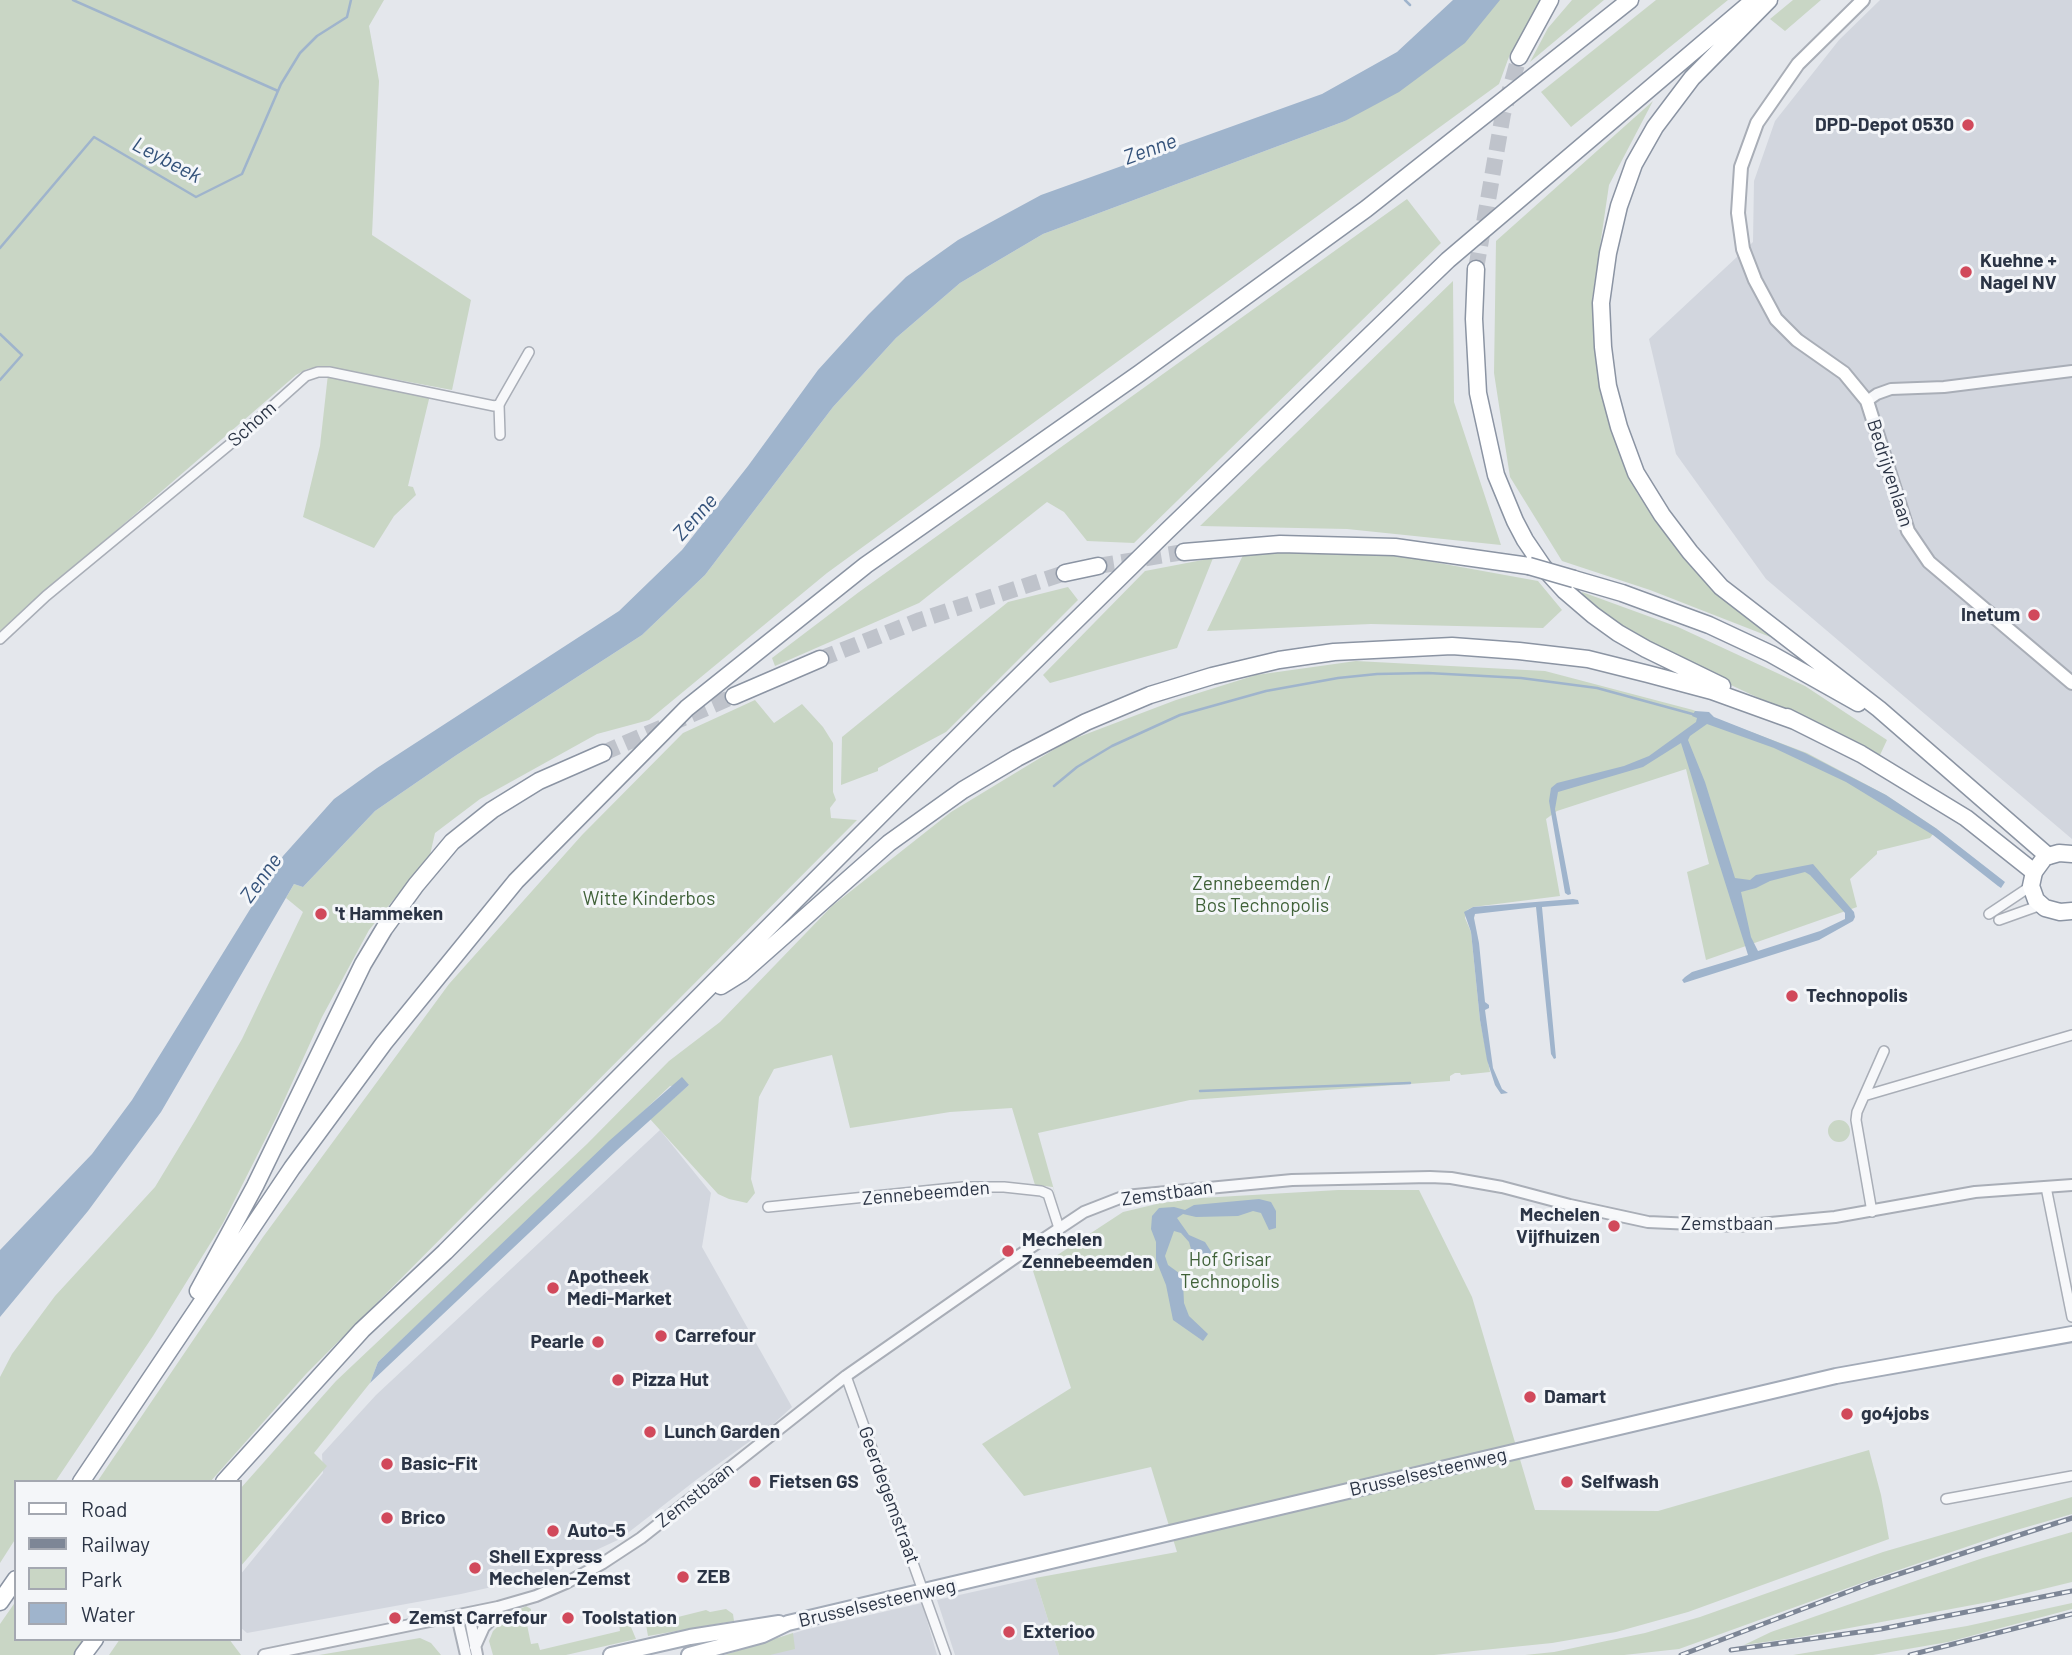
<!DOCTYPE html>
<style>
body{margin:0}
#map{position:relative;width:2072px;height:1655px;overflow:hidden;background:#e4e7ec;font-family:Barlow,sans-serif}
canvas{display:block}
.legend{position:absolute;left:14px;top:1480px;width:228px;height:161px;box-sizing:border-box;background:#f4f6f9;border:2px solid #a4a8b1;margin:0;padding:9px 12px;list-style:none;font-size:21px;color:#2b3445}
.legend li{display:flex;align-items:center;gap:14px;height:35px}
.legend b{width:35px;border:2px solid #a4a8b1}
</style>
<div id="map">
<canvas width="2072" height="1655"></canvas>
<ul class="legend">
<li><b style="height:9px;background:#fff"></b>Road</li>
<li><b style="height:9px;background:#7d8696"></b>Railway</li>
<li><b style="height:19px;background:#c9d6c5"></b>Park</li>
<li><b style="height:19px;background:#9fb4cc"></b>Water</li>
</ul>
</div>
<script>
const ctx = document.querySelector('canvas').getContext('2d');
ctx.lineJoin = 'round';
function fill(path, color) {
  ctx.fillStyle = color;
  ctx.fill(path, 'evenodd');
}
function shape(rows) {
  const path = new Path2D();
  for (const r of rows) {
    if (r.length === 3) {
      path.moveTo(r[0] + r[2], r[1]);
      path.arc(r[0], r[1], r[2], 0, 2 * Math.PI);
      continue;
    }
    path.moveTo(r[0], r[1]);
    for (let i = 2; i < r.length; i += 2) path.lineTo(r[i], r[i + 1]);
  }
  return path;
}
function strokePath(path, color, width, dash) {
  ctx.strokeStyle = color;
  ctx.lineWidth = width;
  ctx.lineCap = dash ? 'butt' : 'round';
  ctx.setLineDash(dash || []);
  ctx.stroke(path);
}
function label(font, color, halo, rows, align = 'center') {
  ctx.font = font + ' Barlow,sans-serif';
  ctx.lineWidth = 6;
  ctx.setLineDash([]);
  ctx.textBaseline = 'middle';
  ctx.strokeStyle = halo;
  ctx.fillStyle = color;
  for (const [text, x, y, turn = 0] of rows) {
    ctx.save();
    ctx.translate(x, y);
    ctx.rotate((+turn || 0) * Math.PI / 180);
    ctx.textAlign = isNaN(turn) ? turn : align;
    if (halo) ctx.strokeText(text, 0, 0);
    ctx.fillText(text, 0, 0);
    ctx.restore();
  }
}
const built = shape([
 [1880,0,2072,0,2072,839,1766,579,1676,454,1649,339,1753,242,1754,181,1775,121,1839,40],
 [660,1130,711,1193,702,1247,792,1407,771,1426,696,1480,620,1539,540,1576,461,1594,247,1633,240,1627,240,1575,323,1473,322,1454,376,1395],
 [1035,1578,1059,1655,955,1655,937,1600],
 [922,1603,937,1655,724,1655,804,1630]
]);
const green = shape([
 [0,0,384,0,369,26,379,81,372,235,471,300,452,390,324,366,307,369,296,375,0,631],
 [1498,0,1541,0,1513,55,1510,54,1499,84,827,573,649,720,597,734,480,799,435,833,430,855,369,930,322,1017,277,1116,223,1223,153,1336,55,1482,16,1482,16,1538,0,1563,0,1377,12,1354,55,1296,155,1187,195,1121,242,1039,303,912,286,898,294,884,303,887,375,811,455,756,642,635,705,575,833,407,896,338,960,283,1043,234,1345,121],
 [1572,0,1604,0,1530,62,1548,28],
 [1656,0,1728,0,1571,127,1541,92],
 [1793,0,1821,0,1785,31,1770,19],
 [1653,101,1609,185,1592,300,1607,413,1637,493,1704,579,1773,638,1650,590,1562,561,1510,477,1494,373,1496,241],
 [1407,199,1441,243,1134,543,1087,541,1064,512,1047,502,919,603,775,666,772,658,859,592],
 [1453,281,1454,402,1501,545,1347,529,1200,526],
 [328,374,430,395,408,486,413,487,416,495,394,516,374,548,303,517,320,446],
 [1378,552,1538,581,1562,610,1543,628,1371,624,1207,631,1244,553],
 [1213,558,1177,648,1050,683,1043,675,1145,571],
 [1068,587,1078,600,946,732,878,768,878,771,841,785,842,737,1008,602],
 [1582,592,1678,627,1805,686,1887,740,1880,755,1684,663,1608,618,1583,597],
 [1356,661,1545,671,1693,710,1807,753,1886,795,1937,829,1930,838,1877,851,1877,854,1850,879,1857,907,1706,960,1687,872,1709,864,1686,769,1557,811,1546,819,1560,896,1473,907,1467,910,1465,918,1471,932,1480,1020,1490,1072,1461,1075,1460,1073,1455,1073,1450,1076,1450,1081,1190,1100,1038,1133,1060,1211,1053,1187,1035,1185,1012,1108,950,1112,850,1128,832,1055,774,1069,759,1097,751,1179,755,1193,747,1203,729,1199,718,1194,650,1119,689,1085,670,1086,378,1362,370,1383,314,1453,327,1466,240,1567,240,1489,336,1381,587,1144,669,1061,720,1022,832,906,951,812,1068,741,1176,700,1256,675],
 [755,700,774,723,802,704,823,727,833,743,833,792,836,800,830,808,831,818,857,820,306,1374,210,1482,97,1482,263,1237,449,984,582,835,683,733],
 [1839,1131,11],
 [1338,1190,1419,1190,1472,1297,1535,1510,1658,1511,1869,1450,1881,1495,1889,1539,1688,1612,1616,1632,1552,1643,1434,1655,1059,1655,1035,1578,1177,1552,1151,1467,1024,1496,982,1444,1071,1388,1033,1271,1123,1212,1161,1203,1201,1198],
 [2072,1497,2072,1514,2013,1531,1881,1576,1679,1649,1624,1655,1525,1655,1554,1652,1645,1633,1700,1617,1883,1552],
 [2072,1532,2072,1582,1994,1601,1801,1637,1744,1645,1771,1632,1918,1580,1983,1558],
 [16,1601,16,1639,86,1639,74,1655,0,1655,0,1624],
 [2072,1603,2072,1609,1948,1642,1873,1655,1793,1655,1967,1626],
 [526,1606,531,1609,531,1613,525,1615,531,1644,538,1643,540,1650,620,1631,619,1624,624,1623,631,1627,636,1639,566,1655,493,1655,489,1641,493,1631,511,1614],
 [726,1609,733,1614,734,1621,648,1636,646,1625,706,1610,710,1612],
 [793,1633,795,1649,770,1655,725,1655],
 [420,1638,431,1643,441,1655,319,1655],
 [120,1639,229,1639,241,1655,109,1655]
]);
const water = shape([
 [1453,0,1500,0,1465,43,1399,92,1345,121,1043,234,960,283,896,338,833,407,705,575,642,635,455,756,375,811,303,887,294,884,161,1112,88,1211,0,1317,0,1250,92,1154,132,1100,283,856,334,799,377,768,619,611,682,550,748,466,818,370,868,315,906,277,958,240,1041,195,1322,94,1397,52],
 [1695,711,1709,712,1714,717,1805,753,1886,795,1937,829,2005,882,2001,888,1998,886,1933,835,1846,782,1774,748,1707,724,1690,736,1688,740,1705,782,1735,878,1750,880,1756,875,1813,864,1854,912,1855,917,1853,921,1819,940,1684,983,1682,980,1685,977,1692,972,1748,955,1681,743,1643,767,1558,792,1555,809,1571,894,1568,895,1565,893,1549,801,1551,788,1557,783,1624,766,1649,756,1696,722,1697,718,1692,716],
 [1805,872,1810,875,1845,913,1845,919,1820,931,1758,951,1751,937,1741,892,1756,888,1770,881],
 [1573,899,1578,900,1579,904,1542,907,1556,1058,1554,1059,1551,1054,1536,907,1475,914,1474,918,1479,943,1485,1002,1489,1005,1489,1008,1485,1010,1493,1068,1502,1089,1508,1093,1501,1094,1495,1085,1487,1060,1480,1020,1471,932,1464,912,1473,907],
 [682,1077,689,1085,617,1150,370,1383,378,1362,609,1141],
 [1259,1199,1271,1202,1276,1211,1276,1228,1269,1230,1261,1213,1253,1211,1238,1216,1196,1217,1183,1214,1177,1218,1189,1235,1205,1242,1212,1253,1205,1261,1194,1260,1189,1242,1181,1233,1174,1231,1165,1256,1168,1265,1179,1273,1183,1282,1184,1303,1189,1316,1208,1334,1203,1341,1173,1320,1166,1285,1156,1260,1156,1242,1151,1229,1152,1216,1159,1208,1174,1207,1185,1210,1194,1205]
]);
const stream = shape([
 [73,0,278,91],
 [1405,0,1410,5],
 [0,248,94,137,196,197,242,174,281,84,300,53,317,36,347,17,351,0],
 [0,334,22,355,0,380],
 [1054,786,1077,767,1112,746,1180,715,1266,691,1338,678,1377,674,1428,673,1521,678,1597,688,1696,715],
 [1200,1091,1410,1083]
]);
const motorwayTunnel = shape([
 [1476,269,1503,114,1519,57],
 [1098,566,1184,552],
 [820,659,920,620,1065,573],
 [603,753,734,696]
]);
const minor = shape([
 [499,405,500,435],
 [0,639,46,596,229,445,306,376,318,372,329,372,494,406,499,405,501,401,529,352],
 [1989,914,2031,886],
 [1999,920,2041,905],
 [1867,1095,2072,1035],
 [2046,1187,2072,1317],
 [768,1207,963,1187,1004,1187,1041,1191,1048,1194,1059,1228],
 [1872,1212,1856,1120,1857,1112,1884,1051],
 [846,1376,946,1655],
 [1946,1499,2072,1476]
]);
const tertiary = shape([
 [1867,401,1877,394,1891,389,1944,387,2072,371],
 [469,1614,477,1655],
 [457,1616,466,1655],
 [475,1647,484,1627,495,1616,498,1607],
 [264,1655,498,1607,536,1596,566,1583,603,1563,641,1538,846,1376,1015,1258,1084,1212,1125,1196,1292,1180,1430,1177,1451,1178,1502,1187,1570,1205,1648,1222,1738,1226,1835,1217,1975,1192,2072,1185]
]);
const secondary = shape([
 [1863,0,1798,64,1757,123,1741,167,1738,213,1743,249,1755,280,1776,319,1797,340,1844,373,1867,401,1908,531,1929,562,2072,683]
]);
const primary = shape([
 [611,1655,690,1637,779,1623],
 [689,1655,763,1635,788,1623,1836,1376,2072,1334]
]);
const trunk = shape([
 [2072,854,2059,853,2045,857,2034,872,2031,886,2036,900,2045,908,2060,912,2072,911]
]);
const motorway = shape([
 [1769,0,1692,78,1655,127,1634,164,1619,206,1608,253,1601,303,1603,347,1608,386,1619,427,1636,473,1662,515,1690,552,1721,587,1879,709,2048,856],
 [1519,57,1550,0],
 [1476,269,1474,319,1478,393,1496,475,1515,521,1525,540,1544,568,1565,591,1593,615,1618,633,1646,649,1722,686],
 [1184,552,1280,544,1395,547,1529,566],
 [1065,573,1098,566],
 [1574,579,1622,593,1709,625,1771,654,1858,703],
 [734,696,820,659],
 [1787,717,1861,754,1966,818,2034,872],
 [721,986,742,973,889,843,963,790,1017,758,1086,722,1150,695,1212,676,1279,660,1334,652,1452,646,1519,651,1588,659,1648,674,1712,691,1795,721],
 [198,1291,255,1186,363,964,384,929,416,885,452,842,492,810,539,781,603,753],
 [81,1482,292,1168,384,1043,516,881,687,708,866,565,1140,373,1366,209,1630,0],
 [224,1482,362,1330,445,1252,987,708,1166,532,1448,260,1754,0],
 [0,1602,16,1579],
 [83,1655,95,1639]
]);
const rail = shape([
 [1731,1650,1881,1629,2072,1591],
 [1681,1655,1871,1583,2072,1518],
 [1910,1655,2072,1614]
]);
const motorwayBridge = shape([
 [1529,566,1574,579]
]);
const markers = [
 [1968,125,7,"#d1495b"],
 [1966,272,7,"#d1495b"],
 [2034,615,7,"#d1495b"],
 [321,914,7,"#d1495b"],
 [1792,996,7,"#d1495b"],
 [1614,1226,7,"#d1495b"],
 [1008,1251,7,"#d1495b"],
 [553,1288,7,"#d1495b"],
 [661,1336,7,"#d1495b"],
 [598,1342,7,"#d1495b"],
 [618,1380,7,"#d1495b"],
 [1530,1397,7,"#d1495b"],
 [1847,1414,7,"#d1495b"],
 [650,1432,7,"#d1495b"],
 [387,1464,7,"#d1495b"],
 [755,1482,7,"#d1495b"],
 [1567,1482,7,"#d1495b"],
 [387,1518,7,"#d1495b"],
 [553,1531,7,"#d1495b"],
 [475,1568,7,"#d1495b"],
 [683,1577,7,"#d1495b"],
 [395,1618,7,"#d1495b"],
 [568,1618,7,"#d1495b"],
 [1009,1632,7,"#d1495b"]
];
const poiNames = [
 ["DPD-Depot 0530",1954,125,"right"],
 ["Kuehne +",1980,261],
 ["Nagel NV",1980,283],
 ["Inetum",2020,615,"right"],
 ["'t Hammeken",335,914],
 ["Technopolis",1806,996],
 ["Mechelen",1600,1215,"right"],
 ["Vijfhuizen",1600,1237,"right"],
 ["Mechelen",1022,1240],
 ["Zennebeemden",1022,1262],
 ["Apotheek",567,1277],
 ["Medi-Market",567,1299],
 ["Carrefour",675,1336],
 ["Pearle",584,1342,"right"],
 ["Pizza Hut",632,1380],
 ["Damart",1544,1397],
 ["go4jobs",1861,1414],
 ["Lunch Garden",664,1432],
 ["Basic-Fit",401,1464],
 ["Fietsen GS",769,1482],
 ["Selfwash",1581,1482],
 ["Brico",401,1518],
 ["Auto-5",567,1531],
 ["Shell Express",489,1557],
 ["Mechelen-Zemst",489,1579],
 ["ZEB",697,1577],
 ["Zemst Carrefour",409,1618],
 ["Toolstation",582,1618],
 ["Exterioo",1023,1632]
];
const streetNames = [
 ["Schom",252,424,-42],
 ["Bedrijvenlaan",1890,473,72],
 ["Zennebeemden",926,1193,-5],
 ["Zemstbaan",1167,1193,-8],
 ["Zemstbaan",1727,1224],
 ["Brusselsesteenweg",1428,1472,-13],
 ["Zemstbaan",695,1495,-38],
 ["Geerdegemstraat",889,1495,70],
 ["Brusselsesteenweg",877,1603,-13]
];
const parkNames = [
 ["Zennebeemden /",1262,884],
 ["Bos Technopolis",1262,906],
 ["Witte Kinderbos",649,899],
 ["Hof Grisar",1230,1260],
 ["Technopolis",1230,1282]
];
const waterNames = [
 ["Zenne",1150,149,-20],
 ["Leybeek",167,160,28],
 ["Zenne",695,517,-48],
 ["Zenne",261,878,-54]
];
fill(built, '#d2d6de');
fill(green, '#c9d6c5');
fill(water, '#9fb4cc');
strokePath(stream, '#9fb4cc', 2.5);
strokePath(motorwayTunnel, '#bfc3cb', 16, [16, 8]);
strokePath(minor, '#a9aeb7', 12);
strokePath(tertiary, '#a9aeb7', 14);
strokePath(secondary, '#a9aeb7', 16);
strokePath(primary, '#a3abb8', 18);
strokePath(trunk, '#8b94a3', 19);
strokePath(motorway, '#8b94a3', 19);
strokePath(minor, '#f7f8fa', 9);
strokePath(tertiary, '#f7f8fa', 10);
strokePath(secondary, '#fff', 12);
strokePath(primary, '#fff', 14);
strokePath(trunk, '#fff', 16);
strokePath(motorway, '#fff', 16);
strokePath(rail, '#7d8696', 5);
strokePath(rail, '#f4f6f9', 2.5, [8]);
strokePath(motorwayBridge, '#8b94a3', 19, []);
strokePath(motorwayBridge, '#fff', 16);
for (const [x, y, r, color] of markers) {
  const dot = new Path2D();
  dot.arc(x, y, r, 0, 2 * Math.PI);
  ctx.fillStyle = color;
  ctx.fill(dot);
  strokePath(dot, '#f4f6f9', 2.5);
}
label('bold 19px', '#2b3445', '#f4f6f9', poiNames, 'left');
label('19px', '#2b3445', '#f4f6f9', streetNames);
label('19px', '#3f6138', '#f4f6f9', parkNames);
label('italic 21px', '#34527a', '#f4f6f9', waterNames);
</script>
